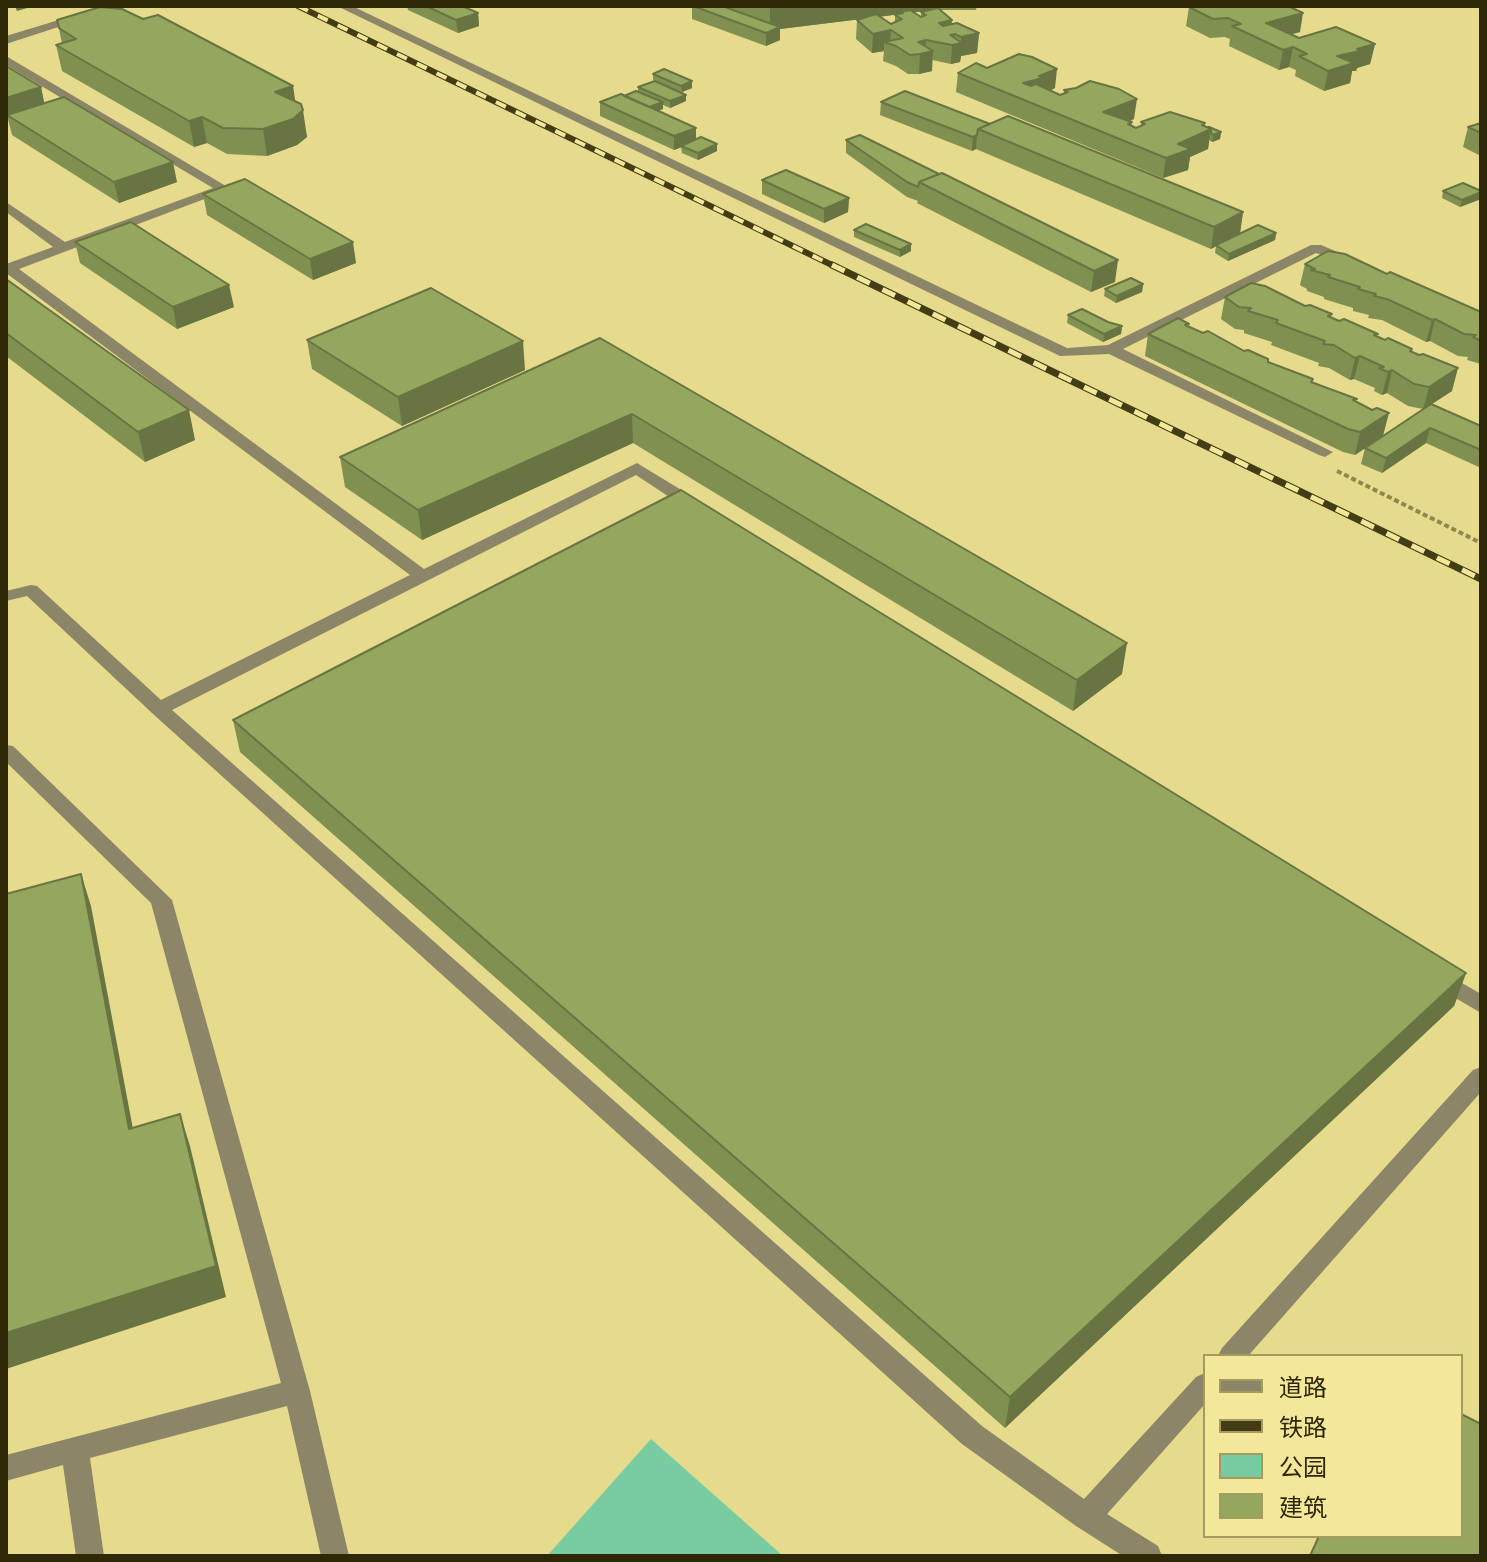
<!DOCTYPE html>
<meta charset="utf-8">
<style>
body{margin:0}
#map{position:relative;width:1487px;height:1562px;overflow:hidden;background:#e6da8c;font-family:"Source Serif 4","Noto Sans SC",serif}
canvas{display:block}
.frame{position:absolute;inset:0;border:8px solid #2d2806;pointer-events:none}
.legend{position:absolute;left:1203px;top:1354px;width:260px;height:184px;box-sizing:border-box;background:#f4e799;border:2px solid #a49b5e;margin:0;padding:10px 14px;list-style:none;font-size:24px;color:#2d2806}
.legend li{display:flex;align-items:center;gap:16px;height:40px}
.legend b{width:40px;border:2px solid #a49b5e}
</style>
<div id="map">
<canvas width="1487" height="1562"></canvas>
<div class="frame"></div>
<ul class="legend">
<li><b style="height:10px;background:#8b8667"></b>道路</li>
<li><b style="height:10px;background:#433d16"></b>铁路</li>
<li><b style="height:22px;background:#78cca1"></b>公园</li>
<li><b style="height:22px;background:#95a75e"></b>建筑</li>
</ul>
</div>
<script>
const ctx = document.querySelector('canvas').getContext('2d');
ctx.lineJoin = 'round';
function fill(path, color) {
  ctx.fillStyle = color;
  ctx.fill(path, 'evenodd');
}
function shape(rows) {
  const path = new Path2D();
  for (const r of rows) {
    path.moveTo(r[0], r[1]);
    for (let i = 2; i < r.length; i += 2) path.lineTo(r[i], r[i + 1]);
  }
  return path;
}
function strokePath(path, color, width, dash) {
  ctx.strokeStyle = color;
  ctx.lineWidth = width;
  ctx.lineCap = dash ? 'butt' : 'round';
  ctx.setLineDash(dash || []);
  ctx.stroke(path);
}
const green = shape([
 [651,1439,783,1556,547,1556]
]);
const path = shape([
 [1337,471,1481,543]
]);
const minor = shape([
 [105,6,120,7,6,44,6,36,105,6],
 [337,6,352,6,1067,348,1108,345,1311,245,1321,245,1354,259,1354,265,1349,266,1316,253,1123,349,1333,452,1325,457,1319,455,1109,354,1060,356,337,6],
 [6,56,231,189,19,269,424,569,637,463,701,502,703,506,701,510,689,510,636,475,172,710,982,1426,1084,1499,1196,1377,1205,1373,1205,1404,1107,1514,1158,1546,1162,1556,1123,1556,1076,1526,962,1444,152,713,27,596,6,601,6,591,31,585,37,586,161,700,410,575,6,273,6,264,53,247,6,212,6,202,65,242,213,188,6,65,6,56],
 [6,745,13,746,172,900,310,1391,349,1556,321,1556,287,1406,90,1458,104,1556,76,1556,63,1465,6,1481,6,1455,281,1383,151,903,6,762,6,745],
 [1438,969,1481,994,1481,1013,1430,983,1427,977,1430,971,1438,969],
 [1481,1067,1481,1092,1248,1356,1218,1356,1222,1348,1473,1070,1481,1067]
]);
const railFar1 = shape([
 [298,6,836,267]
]);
const rail = shape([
 [832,265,1481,579]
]);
const wall = shape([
 [407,6,462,6,478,13,479,26,458,33,408,10],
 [692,6,977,6,976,10,941,10,952,24,979,33,977,53,961,56,960,62,951,64,932,60,932,71,919,74,908,74,896,66,883,61,884,51,872,53,856,39,857,20,862,19,780,29,780,40,766,46,692,19],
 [929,11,921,12,921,17,914,12],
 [899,14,895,15,895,22,891,24,879,17],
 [1189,7,1300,32,1290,34,1299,38,1375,44,1370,64,1357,68,1356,71,1352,71,1350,83,1324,91,1295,76,1296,70,1289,67,1279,70,1229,46,1230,39,1225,37,1210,38,1186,26],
 [143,19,295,102,307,137,297,145,267,156,227,154,207,143,194,147,62,71,56,45,62,43,57,20],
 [6,66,41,87,44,103,177,182,119,203,12,135,8,119,6,120],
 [987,68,1055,88,1050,91,1060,95,1064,94,1064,90,1134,119,1129,121,1132,122,1132,126,1136,128,1141,126,1141,122,1204,126,1221,132,1220,139,1212,142,1209,140,1208,149,1190,157,1188,170,1163,178,956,92,958,73],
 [653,74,692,88,682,92,686,95,686,101,670,108,663,105,663,109,658,111,696,128,696,140,717,144,717,151,698,160,682,153,681,147,674,150,600,116,600,102,638,92,638,87,654,81,653,80],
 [881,102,990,124,1243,212,1240,233,1276,233,1275,240,1228,261,1215,253,1216,246,1211,249,976,149,972,151,880,115],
 [1481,123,1481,156,1463,147,1468,127],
 [846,140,1115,282,1091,292,917,203,918,201,907,197,846,153],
 [762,180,849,198,848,212,824,223,762,194],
 [1443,191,1481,199,1460,207,1442,198],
 [203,194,356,263,313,280,207,215],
 [854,230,911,251,900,257,854,237],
 [75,242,234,307,177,329,80,263],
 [1305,264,1387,274,1481,312,1481,364,1467,360,1468,357,1458,356,1430,341,1426,342,1382,320,1368,318,1369,315,1353,311,1353,308,1324,299,1324,297,1307,291,1307,289,1300,285],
 [6,279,195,440,145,462,6,356],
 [1143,284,1142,292,1116,303,1104,296,1105,289],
 [1225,297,1305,306,1385,340,1412,349,1411,352,1452,391,1431,404,1481,426,1481,468,1426,443,1382,473,1361,464,1365,448,1423,409,1408,406,1387,393,1382,395,1374,391,1375,388,1354,379,1350,380,1329,368,1318,366,1319,363,1271,345,1272,342,1244,333,1244,330,1235,329,1221,319],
 [1068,315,1122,326,1121,334,1103,342,1067,323],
 [1188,327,1268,362,1313,379,1312,382,1357,402,1383,436,1355,455,1343,452,1145,356,1148,334],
 [600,338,1122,674,1073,711,633,443,422,540,345,487,340,457],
 [307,340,525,370,402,426,312,369],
 [233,720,1466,973,1454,1006,1005,1428,240,752]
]);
const shadedWall = shape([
 [15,6,34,6,17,11],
 [770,6,932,6,932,10,903,14,901,12,901,14,780,29,780,40,766,46,766,33,770,30],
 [478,13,479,26,458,33,456,20],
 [1303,13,1300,32,1265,42,1266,23],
 [952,20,951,35,955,34,955,44,961,43,961,37,979,33,977,53,961,56,960,62,951,64,952,45,939,23],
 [891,30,890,44,884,42,884,51,872,53,873,34],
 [926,40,925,53,933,51,932,71,919,74,920,54,918,42],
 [1375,44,1370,64,1357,68,1356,71,1352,71,1350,83,1324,91,1328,71,1337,56],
 [1293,47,1289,67,1279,70,1283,50],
 [1057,69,1055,88,1041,94,1023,83],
 [692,81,692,88,682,92,681,86],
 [293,86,297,112,275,92],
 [41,87,45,107,7,115,8,119,6,120,6,98],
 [686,95,686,101,670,108,670,101],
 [1137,99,1134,119,1100,132,1103,112],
 [663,102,663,109,648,114,648,107],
 [303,110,307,137,297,145,267,156,263,129],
 [202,117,207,143,194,147,189,121],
 [1205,123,1203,132,1211,129,1208,149,1190,157,1188,170,1163,178,1166,158,1178,144],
 [696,128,696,142,674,150,674,136],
 [1221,132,1220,139,1212,142,1213,135],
 [977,135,976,149,972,151,973,137],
 [717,144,717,151,698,160,698,153],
 [173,162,177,182,119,203,114,182],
 [1481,192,1481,199,1460,207,1462,200],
 [849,198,848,212,824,223,824,209],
 [1243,212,1240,233,1211,249,1214,227],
 [1276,233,1275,240,1228,261,1229,254],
 [353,242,356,263,313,280,310,259],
 [911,244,911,251,900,257,900,250],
 [1118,260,1115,282,1091,292,1094,271],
 [1143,284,1142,292,1116,303,1117,296],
 [229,285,234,307,177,329,173,307],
 [1435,319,1430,341,1426,342,1432,320],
 [1122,326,1121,334,1103,342,1104,334],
 [523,341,525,370,402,426,398,397],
 [1360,356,1354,379,1350,380,1355,358],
 [1458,368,1452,391,1423,410,1429,387],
 [1392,370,1387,393,1382,395,1388,372],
 [189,410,195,440,145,462,138,432],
 [1389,413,1383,436,1355,455,1360,432],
 [632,414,633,443,422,540,418,510],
 [1430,428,1426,443,1382,473,1386,458],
 [1127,643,1122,674,1073,711,1077,680],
 [81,874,91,906,139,1161,129,1129],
 [1466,973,1454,1006,1005,1428,1010,1397],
 [180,1114,190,1146,226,1297,6,1369,6,1333]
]);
const building = shape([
 [426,6,462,6,478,13,456,20,426,6],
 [693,6,722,6,780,27,766,33,693,6],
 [1194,6,1230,7,1288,6,1303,13,1266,23,1299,38,1336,27,1375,44,1357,49,1360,51,1337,56,1354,63,1328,71,1299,56,1307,54,1293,47,1283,50,1232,26,1241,24,1228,18,1213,19,1189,7,1194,6],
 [100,7,122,9,143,19,158,15,293,86,275,92,301,104,303,110,293,119,263,129,223,128,202,117,189,121,56,45,76,39,59,28,57,20,100,7],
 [938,8,952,20,939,23,943,26,957,23,979,33,961,37,955,34,950,35,962,43,952,45,926,40,918,42,933,51,920,54,910,55,896,46,884,42,903,38,891,30,873,34,857,20,876,14,891,24,902,19,895,15,903,13,901,12,910,10,921,17,926,15,921,12,938,8],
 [1019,54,1032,57,1057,69,1039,76,1043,78,1023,83,1031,86,1036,84,1060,95,1068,92,1064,90,1076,88,1090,81,1119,89,1137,99,1103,112,1132,122,1128,124,1136,128,1145,124,1141,122,1170,112,1205,123,1202,125,1211,129,1178,144,1191,149,1166,158,958,73,976,63,987,68,1019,54],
 [6,66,41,87,6,98,6,66],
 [664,69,692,81,681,86,653,74,664,69],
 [655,81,686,95,670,101,638,87,655,81],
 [636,91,663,102,649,107,624,96,636,91],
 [905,91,990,124,978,129,977,135,973,137,881,102,905,91],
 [621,94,696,128,674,136,600,102,621,94],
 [64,97,173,162,114,182,7,115,64,97],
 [1008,116,1243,212,1214,227,978,129,1008,116],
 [1481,123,1481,133,1468,127,1481,123],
 [1208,127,1209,127,1221,132,1213,135,1211,133,1211,129,1208,127],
 [860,135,939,174,919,182,918,187,907,182,846,140,860,135],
 [701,137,717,144,698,153,681,146,701,137],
 [786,170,849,198,824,209,762,180,786,170],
 [942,173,1118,260,1094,271,919,182,942,173],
 [245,179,353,242,310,259,203,194,245,179],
 [1463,183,1481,191,1481,192,1462,200,1443,191,1463,183],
 [131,222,229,285,173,307,75,242,131,222],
 [866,224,911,244,900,250,854,230,866,224],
 [1258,225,1276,233,1229,254,1216,245,1258,225],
 [1328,251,1345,254,1387,274,1390,272,1481,312,1481,341,1473,337,1476,335,1464,334,1435,319,1432,320,1387,299,1374,296,1376,294,1358,289,1360,287,1328,277,1330,275,1311,270,1315,269,1305,264,1328,251],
 [1131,278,1143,284,1117,296,1105,289,1131,278],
 [6,279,189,410,138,432,6,333,6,279],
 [1251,283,1265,286,1305,306,1310,305,1332,314,1328,316,1339,321,1344,319,1378,334,1374,335,1385,340,1388,338,1412,349,1410,351,1419,355,1423,354,1458,368,1429,387,1414,384,1392,370,1388,372,1379,368,1384,367,1360,356,1355,358,1334,345,1323,344,1325,341,1276,323,1278,320,1248,311,1251,308,1239,307,1225,297,1251,283],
 [431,288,523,341,398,397,307,340,431,288],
 [1082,309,1108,322,1122,326,1104,334,1068,315,1082,309],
 [1178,318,1189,324,1185,325,1203,333,1208,331,1244,351,1248,350,1268,359,1268,362,1313,379,1311,382,1357,399,1353,400,1372,410,1377,408,1389,413,1360,432,1348,429,1148,334,1178,318],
 [600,338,1127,643,1077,680,632,414,418,510,340,457,600,338],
 [1431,404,1481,426,1481,450,1430,428,1386,458,1365,448,1431,404],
 [681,490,1466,973,1010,1397,233,720,681,490],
 [81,874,129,1129,180,1114,216,1266,6,1333,6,894,81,874],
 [1461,1414,1481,1424,1481,1556,1310,1556,1319,1536,1461,1536,1461,1414]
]);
fill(green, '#78cca1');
strokePath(path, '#90874e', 4, [5, 3]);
fill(minor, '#8b8667');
strokePath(railFar1, '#433d16', 6);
strokePath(rail, '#433d16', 7);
strokePath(railFar1, '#f4e799', 4, [11]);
strokePath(rail, '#f4e799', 5, [14]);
fill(wall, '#809051');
fill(shadedWall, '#687542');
fill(building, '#95a75e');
strokePath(building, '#687542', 2);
</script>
